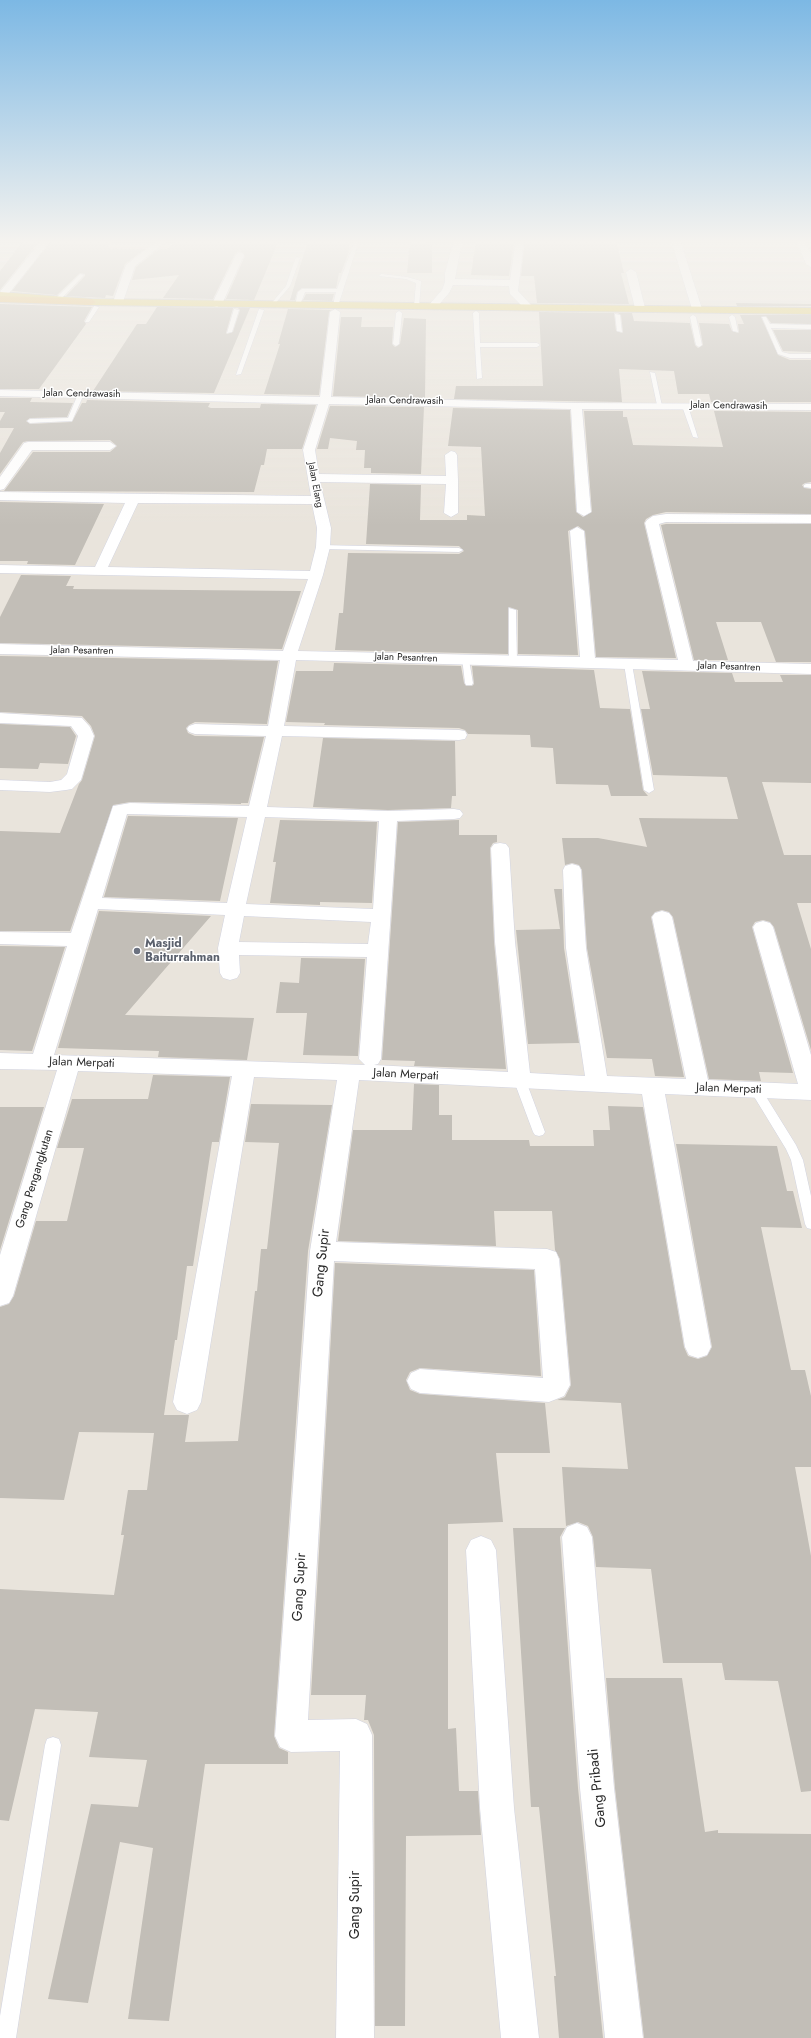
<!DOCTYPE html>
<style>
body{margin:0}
canvas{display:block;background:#e9e4dc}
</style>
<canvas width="811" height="2038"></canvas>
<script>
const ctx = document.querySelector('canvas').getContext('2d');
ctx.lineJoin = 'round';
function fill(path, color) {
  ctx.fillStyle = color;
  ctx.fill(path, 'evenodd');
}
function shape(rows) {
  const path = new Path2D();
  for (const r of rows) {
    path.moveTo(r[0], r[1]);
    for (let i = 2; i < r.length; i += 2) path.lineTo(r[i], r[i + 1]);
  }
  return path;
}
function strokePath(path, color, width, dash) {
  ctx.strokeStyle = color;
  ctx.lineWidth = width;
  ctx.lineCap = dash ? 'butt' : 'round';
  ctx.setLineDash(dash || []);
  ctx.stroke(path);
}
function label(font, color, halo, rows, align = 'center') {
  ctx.font = font + ' Jost,sans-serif';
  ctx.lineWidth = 3;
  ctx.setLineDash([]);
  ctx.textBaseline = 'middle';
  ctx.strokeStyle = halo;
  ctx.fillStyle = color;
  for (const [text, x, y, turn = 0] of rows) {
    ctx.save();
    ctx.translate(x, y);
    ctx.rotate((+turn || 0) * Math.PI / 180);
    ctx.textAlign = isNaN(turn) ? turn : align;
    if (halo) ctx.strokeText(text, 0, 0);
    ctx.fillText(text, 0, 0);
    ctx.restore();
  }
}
const building = shape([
 [24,240,40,240,0,290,0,271],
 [52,240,113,240,107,248,145,249,125,264,113,296,106,295,105,298,66,296,85,276,85,274,80,273,57,295,12,291],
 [178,240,279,240,254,300,226,299,245,256,240,250,235,254,213,299,163,298,179,275,132,280,136,267,159,249,166,249],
 [308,240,350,240,348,254,341,273,339,273,336,288,302,288,297,292,295,300,290,300],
 [410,240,432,243,432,273,407,273],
 [476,240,514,240,509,276,471,275],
 [525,240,616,240,624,273,621,273,629,304,537,303,534,276,521,276],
 [306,294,334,294,332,301,303,300],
 [736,303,811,304,811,306,737,306],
 [0,304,92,307,84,321,86,324,39,389,0,389],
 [157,307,233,308,226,333,227,334,233,332,240,310,238,308,250,308,214,393,93,391,137,324,146,324],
 [288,309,331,310,329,312,319,395,264,394,280,344,278,344],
 [539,312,614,313,616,331,622,333,623,332,621,315,618,313,632,313,634,321,690,323,695,345,698,348,703,345,699,323,729,324,732,331,738,333,739,332,738,324,744,324,740,315,811,315,811,324,771,323,766,316,761,317,778,355,790,360,811,360,811,402,711,402,709,394,678,394,674,371,619,369,622,402,454,399,456,386,543,386],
 [341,317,362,317,361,327,393,327,392,344,395,347,400,344,404,318,426,319,425,398,333,396],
 [773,330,811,330,811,352,783,351],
 [0,398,32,398,30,402,73,403,67,417,30,418,26,421,30,424,72,422,82,403,86,403,87,400,210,403,208,407,211,408,260,408,261,404,316,405,302,449,267,449,264,465,261,465,254,492,4,491,33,452,110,452,117,446,110,440,28,441,23,442,0,474,0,453,14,428,0,428,0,421,5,412,0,412],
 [330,406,424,407,421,474,371,473,371,468,364,468,365,450,356,450,357,441,330,438,328,449,317,449],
 [453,408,570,410,576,512,583,517,592,512,584,411,623,411,623,417,627,417,633,445,723,447,714,411,811,412,811,482,805,483,802,485,804,488,811,489,811,514,666,512,653,515,646,519,644,523,676,658,596,657,585,531,578,526,568,531,578,655,518,654,518,610,509,607,508,608,508,654,335,650,339,613,343,613,348,553,459,554,464,551,459,546,366,544,370,484,421,485,420,520,467,520,467,515,485,516,481,447,448,446],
 [0,502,104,504,75,565,27,564,28,561,0,561],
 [666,524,811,524,811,662,776,662,761,622,716,622,728,660,694,660,661,525],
 [21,575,71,576,66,586,74,586,73,589,301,591,282,649,0,643,0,617],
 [0,656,278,661,267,724,195,722,189,725,186,728,188,733,195,736,264,737,248,803,241,803,241,804,130,802,113,805,70,931,0,931,0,831,60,833,79,784,82,780,95,736,91,726,82,716,0,712],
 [334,663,461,666,464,683,466,686,472,686,474,684,472,666,594,670,600,708,630,709,643,790,648,796,611,796,608,785,556,784,553,748,531,747,530,735,468,734,465,730,459,728,324,725,325,723,286,722,296,671,333,671],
 [642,671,732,673,735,682,783,682,780,675,811,675,811,783,762,782,784,855,811,855,811,903,797,903,811,949,811,1050,774,927,770,922,763,920,755,922,752,927,793,1073,759,1072,761,1081,709,1079,673,917,669,912,662,910,655,912,651,917,684,1077,655,1076,652,1059,607,1058,587,948,582,870,579,865,572,863,565,865,562,838,598,838,647,847,639,818,738,819,727,777,653,775,641,709,650,709],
 [0,724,70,727,76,736,68,764,40,763,38,769,0,768],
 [323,738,455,741,456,796,452,796,451,808,388,810,313,807],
 [128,816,238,818,220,901,104,897],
 [280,820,377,822,372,903,320,902,320,905,270,903,276,862,273,862],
 [459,820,459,835,497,835,497,842,493,843,490,848,494,942,506,1069,414,1066,415,1061,382,1060,398,822],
 [554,889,562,889,564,948,579,1043,528,1044,516,930,560,929],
 [99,911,211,916,125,1015,254,1018,247,1060,158,1057,159,1051,58,1048],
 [0,946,65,947,32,1051,0,1050],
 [301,958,365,959,358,1056,303,1055,307,1013,276,1013,280,982,299,983],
 [153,1075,230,1077,219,1142,212,1142,193,1266,187,1266,177,1340,175,1340,164,1415,189,1415,185,1442,238,1441,255,1291,257,1291,261,1249,267,1249,279,1143,245,1142,251,1104,332,1105,308,1251,274,1736,279,1748,288,1752,288,1764,205,1764,169,2021,128,2019,153,1848,120,1842,88,2003,48,1999,91,1804,138,1807,147,1760,89,1757,98,1712,35,1709,9,1821,0,1820,0,1589,114,1595,124,1535,121,1535,128,1490,147,1490,154,1433,79,1432,64,1500,0,1498,0,1307,9,1304,14,1296,36,1221,67,1221,84,1148,57,1148,72,1099,148,1099],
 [414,1084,439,1085,439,1115,452,1115,452,1140,529,1140,530,1146,594,1146,593,1130,610,1130,608,1106,643,1107,684,1347,688,1356,698,1359,707,1356,712,1347,676,1144,777,1146,787,1191,793,1191,802,1228,761,1227,791,1370,805,1370,811,1396,811,1467,795,1467,811,1556,811,1791,801,1792,778,1681,725,1680,722,1663,663,1663,651,1569,596,1567,593,1537,588,1526,578,1522,566,1526,562,1467,628,1469,621,1403,557,1400,565,1397,571,1385,560,1259,555,1250,552,1211,494,1211,496,1246,338,1241,353,1130,412,1130],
 [0,1107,44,1107,0,1250],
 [335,1263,534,1270,541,1376,420,1368,410,1372,406,1380,410,1390,420,1394,545,1403,550,1453,496,1453,503,1522,448,1524,448,1729,456,1728,459,1791,478,1791,481,1835,406,1836,405,2026,375,2026,374,1735,368,1720,364,1720,366,1695,311,1695],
 [513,1528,565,1528,560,1537,578,1788,603,2038,559,2038,554,1976,556,1976,539,1807,531,1807],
 [606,1678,682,1678,705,1832,718,1830,718,1833,811,1834,811,2038,644,2038,615,1788]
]);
const service = shape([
 [355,240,359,240,338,306,333,305,336,292,305,292,300,305,295,306,298,292,302,289,337,289,355,240],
 [296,257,300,258,290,286,274,305,270,305,286,286,296,257],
 [80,274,84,275,60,300,56,300,56,298,80,274],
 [381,274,407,277,421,281,419,307,414,306,416,283,406,279,379,276,381,274],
 [94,306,99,307,89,322,85,322,94,306],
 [234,309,239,310,232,332,227,333,234,309],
 [259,309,264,310,241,374,236,375,259,309],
 [399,311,402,313,399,344,396,346,393,344,396,313,399,311],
 [476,311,479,313,480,343,537,343,540,345,537,347,480,347,482,378,477,379,473,313,476,311],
 [615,314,620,315,622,332,617,331,615,314],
 [693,315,696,317,702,345,699,347,696,345,690,317,693,315],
 [732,315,735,317,738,332,733,331,729,317,732,315],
 [762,317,766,317,770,324,811,325,811,329,771,328,782,352,790,354,811,354,811,358,790,358,778,354,762,317],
 [650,372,655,373,662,406,657,405,650,372],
 [81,392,84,394,72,421,30,423,27,421,30,419,68,418,78,394,81,392],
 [685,404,688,406,698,438,693,437,682,406,685,404],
 [806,484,811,484,811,488,804,487,804,485,806,484],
 [320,545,459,548,463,550,459,552,323,549,320,549,320,545],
 [509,608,516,610,517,661,513,663,509,661,509,608],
 [462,658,469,660,473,683,472,685,466,685,465,683,462,658],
 [625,662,628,662,632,664,654,790,649,793,644,790,624,664,625,662],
 [520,1077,524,1078,526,1081,545,1132,543,1135,539,1136,535,1135,533,1132,514,1081,516,1078,520,1077],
 [756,1086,760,1087,796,1145,803,1160,811,1196,811,1229,807,1228,805,1224,791,1160,786,1149,750,1090,752,1087,756,1086],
 [53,1737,59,1739,61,1745,16,2038,0,2038,0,2016,45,1745,47,1739,53,1737]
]);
const minor = shape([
 [42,240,51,240,6,297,0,297,0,292,42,240],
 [158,240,168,240,135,266,123,302,121,304,115,304,113,302,126,265,158,240],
 [454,240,462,240,455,279,510,280,516,240,524,240,518,291,531,305,533,307,531,309,525,309,510,294,509,286,453,285,449,293,436,308,430,308,428,306,442,290,445,282,445,273,454,240],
 [671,240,680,240,702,309,700,311,694,311,692,309,671,240],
 [796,240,805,240,811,254,811,267,806,264,796,240],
 [240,252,244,255,222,304,217,307,214,306,212,304,236,255,240,252],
 [631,269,636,272,645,308,643,310,637,310,635,308,626,272,631,269],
 [335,309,340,312,331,397,576,403,811,404,811,410,582,409,591,512,584,516,577,512,571,409,329,404,315,450,319,474,446,476,445,455,451,451,455,452,457,455,458,480,458,513,451,517,444,513,446,484,320,482,331,528,330,547,323,575,298,651,580,657,570,531,577,527,584,531,595,658,678,660,645,523,647,520,653,516,666,514,811,515,811,523,666,522,659,524,693,661,811,664,811,674,296,660,284,726,459,730,465,731,467,735,465,739,459,740,282,736,267,807,388,811,454,809,460,810,463,814,460,818,454,819,397,821,381,1059,378,1064,374,1065,508,1072,495,942,491,848,494,844,500,843,506,844,509,848,515,942,530,1073,585,1076,566,948,563,870,565,866,572,864,579,866,581,870,586,948,607,1076,686,1079,652,917,655,913,662,911,669,913,672,917,708,1080,798,1084,753,927,756,923,763,921,770,923,773,927,811,1055,811,1100,665,1094,711,1347,707,1355,698,1358,689,1355,685,1347,642,1094,359,1080,336,1242,547,1249,556,1252,559,1259,570,1385,564,1396,549,1402,420,1393,411,1389,407,1381,411,1373,420,1369,543,1378,535,1269,334,1261,308,1720,356,1719,367,1724,372,1735,374,2038,336,2038,340,1751,291,1752,280,1747,275,1736,310,1251,337,1080,254,1077,201,1402,197,1410,187,1414,177,1410,173,1402,232,1076,78,1071,13,1296,9,1303,0,1306,0,1255,57,1070,0,1069,0,1053,33,1054,67,946,0,944,0,932,71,933,113,806,130,803,249,806,266,736,195,734,189,732,187,729,189,726,195,724,268,726,280,660,0,654,0,644,283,651,308,579,0,573,0,565,95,567,125,503,0,500,0,492,311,496,303,450,318,404,0,396,0,390,320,397,330,312,335,309],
 [138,503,312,504,317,528,316,547,310,571,108,567,138,503],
 [127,814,247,817,227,903,102,898,127,814],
 [265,817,379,821,373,909,246,904,265,817],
 [98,909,225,915,218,948,220,973,223,978,230,980,237,978,240,973,239,955,367,957,359,1059,365,1065,54,1055,98,909],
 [244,916,371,922,368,944,239,942,244,916],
 [28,442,110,442,116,446,110,450,32,450,4,489,0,490,0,477,24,443,28,442],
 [0,713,82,718,90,727,94,736,81,780,72,789,66,790,50,792,0,790,0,780,50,782,61,780,67,774,78,736,71,726,0,723,0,713],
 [577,1523,587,1527,592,1537,614,1788,643,2038,605,2038,580,1788,562,1537,567,1527,577,1523],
 [481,1536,491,1540,496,1550,514,1808,539,2038,501,2038,480,1808,466,1550,471,1540,481,1536]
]);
const primary = shape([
 [0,292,91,299,811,308,811,314,91,305,0,298,0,292]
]);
const trunk = shape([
 [0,296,91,299,96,302,91,305,0,302,0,296]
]);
const markers = [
 [137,951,4,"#6b7280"]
];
const farStreetnames = [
 ["Jalan Cendrawasih",82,394,1],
 ["Jalan Cendrawasih",405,401,1],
 ["Jalan Cendrawasih",729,406,1],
 ["Jalan Elang",315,485,79],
 ["Jalan Pesantren",82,651,1],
 ["Jalan Pesantren",406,658,2],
 ["Jalan Pesantren",729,667,2]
];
const worshipNames = [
 ["Masjid",145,944],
 ["Baiturrahman",145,958]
];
const streetNames = [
 ["Jalan Merpati",82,1063,2],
 ["Jalan Merpati",406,1075,3],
 ["Jalan Merpati",729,1089,2],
 ["Gang Pengangkutan",35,1179,-73]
];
const nearStreetnames = [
 ["Gang Supir",322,1263,-84],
 ["Gang Supir",300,1587,-87],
 ["Gang Pribadi",598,1788,-96],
 ["Gang Supir",356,1905,-90]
];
fill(building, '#c2beb7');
strokePath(service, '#d1d3e0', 1);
strokePath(minor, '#d1d3e0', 1);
strokePath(primary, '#c3c3c3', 2);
strokePath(trunk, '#c3c3c3', 2);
fill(service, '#fff');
fill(minor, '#fff');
fill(primary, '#dfcc6b');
fill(trunk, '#e4ba68');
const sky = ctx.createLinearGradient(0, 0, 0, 526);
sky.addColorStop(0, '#7cb8e4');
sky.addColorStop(0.46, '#f5f3ef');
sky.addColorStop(1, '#f5f3ef00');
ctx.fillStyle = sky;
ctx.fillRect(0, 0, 811, 526);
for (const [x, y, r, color] of markers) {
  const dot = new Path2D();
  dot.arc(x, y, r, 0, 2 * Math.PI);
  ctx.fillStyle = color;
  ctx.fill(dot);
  strokePath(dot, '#fff', 1.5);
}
label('10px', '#292929', '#fff', farStreetnames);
label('bold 12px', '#5b616d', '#fff', worshipNames, 'left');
label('12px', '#292929', '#fff', streetNames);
label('14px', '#292929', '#fff', nearStreetnames);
</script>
